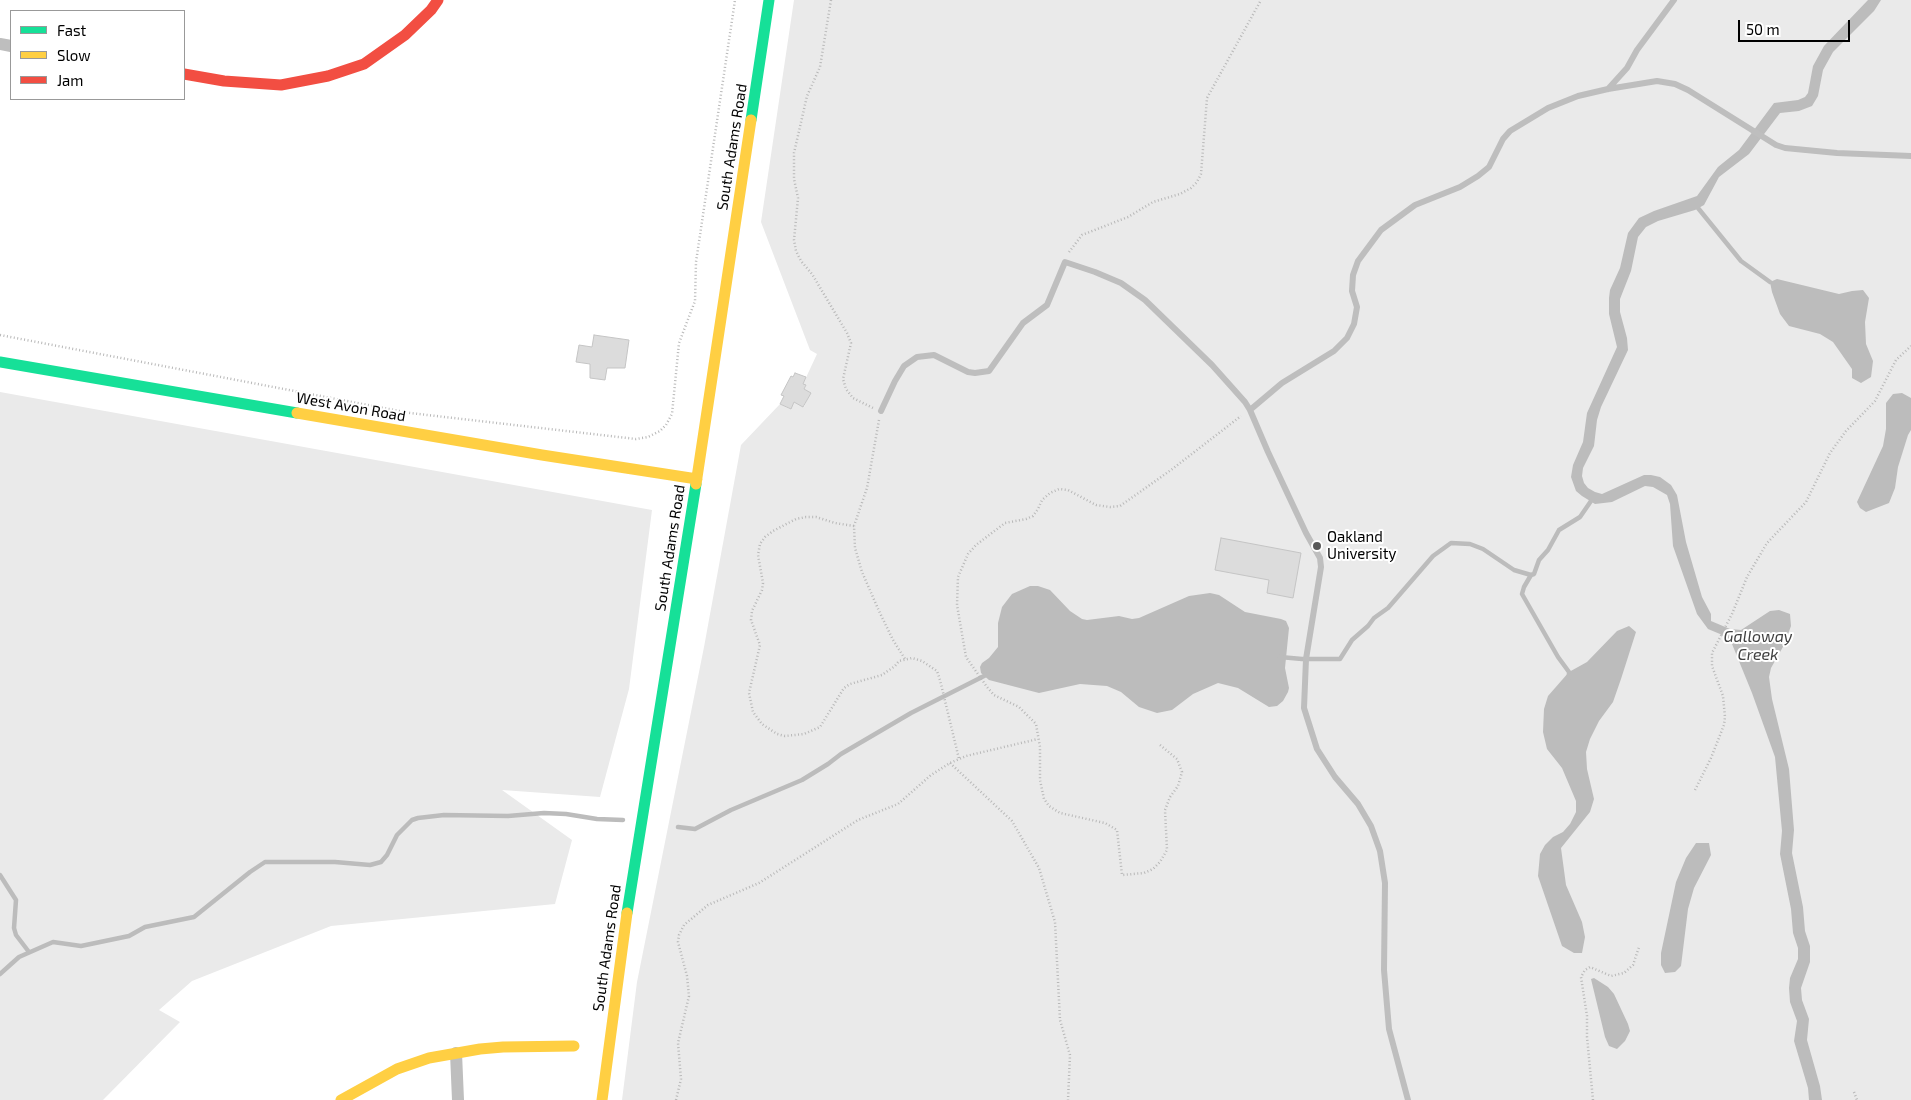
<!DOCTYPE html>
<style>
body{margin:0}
#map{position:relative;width:1911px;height:1100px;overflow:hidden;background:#fff;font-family:"Exo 2",sans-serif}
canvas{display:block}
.legend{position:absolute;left:10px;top:10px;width:175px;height:90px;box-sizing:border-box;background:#fff;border:1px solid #999;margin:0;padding:6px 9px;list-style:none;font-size:15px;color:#000}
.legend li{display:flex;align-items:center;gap:10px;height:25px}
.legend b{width:25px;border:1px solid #999}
.scale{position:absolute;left:1738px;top:20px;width:112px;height:22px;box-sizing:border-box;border:2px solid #000;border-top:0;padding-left:6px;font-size:15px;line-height:18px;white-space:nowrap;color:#000;-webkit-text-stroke:4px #fff;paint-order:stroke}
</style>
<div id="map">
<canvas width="1911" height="1100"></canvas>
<ul class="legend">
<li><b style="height:6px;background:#16e098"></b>Fast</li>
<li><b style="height:6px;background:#ffcf43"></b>Slow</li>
<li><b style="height:6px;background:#f24e42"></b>Jam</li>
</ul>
<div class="scale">50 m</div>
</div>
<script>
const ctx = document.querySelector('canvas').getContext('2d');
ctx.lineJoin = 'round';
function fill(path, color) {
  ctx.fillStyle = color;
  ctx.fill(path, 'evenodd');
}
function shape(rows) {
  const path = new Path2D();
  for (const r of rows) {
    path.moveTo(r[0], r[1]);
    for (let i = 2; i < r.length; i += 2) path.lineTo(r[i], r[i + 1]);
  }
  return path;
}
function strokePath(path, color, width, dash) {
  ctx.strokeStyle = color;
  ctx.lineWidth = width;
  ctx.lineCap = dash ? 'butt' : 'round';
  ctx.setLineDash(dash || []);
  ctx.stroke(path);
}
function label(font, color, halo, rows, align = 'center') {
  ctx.font = font + ' "Exo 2",sans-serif';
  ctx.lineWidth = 4;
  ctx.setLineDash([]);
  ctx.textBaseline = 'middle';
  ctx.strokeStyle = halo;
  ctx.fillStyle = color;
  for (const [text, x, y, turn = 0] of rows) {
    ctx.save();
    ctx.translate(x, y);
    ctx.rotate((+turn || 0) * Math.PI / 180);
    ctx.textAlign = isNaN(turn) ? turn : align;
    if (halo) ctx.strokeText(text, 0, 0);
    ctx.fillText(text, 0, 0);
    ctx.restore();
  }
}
const green = shape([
 [794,0,1911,0,1911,1100,622,1100,637,982,704,647,741,445,780,404,790,409,794,402,804,407,810,393,804,389,806,386,803,384,817,354,810,350,761,222],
 [0,392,652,510,629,689,600,797,502,790,572,840,555,904,331,926,192,981,159,1010,180,1022,103,1100,0,1100]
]);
const water = shape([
 [1868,0,1881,0,1874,11,1833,52,1823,70,1818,96,1812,106,1799,111,1780,113,1749,154,1719,177,1704,205,1695,210,1658,221,1646,227,1638,237,1631,271,1620,299,1620,312,1627,338,1628,350,1601,407,1597,420,1594,446,1583,468,1582,476,1584,483,1588,488,1595,492,1602,494,1644,475,1651,475,1660,477,1671,485,1677,495,1686,542,1702,597,1711,614,1711,621,1730,629,1741,630,1770,611,1779,610,1790,614,1791,626,1784,645,1771,668,1769,677,1772,699,1789,769,1794,830,1792,853,1803,907,1805,931,1810,946,1810,962,1801,988,1802,1000,1809,1019,1807,1040,1820,1086,1822,1100,1809,1100,1808,1088,1794,1041,1797,1021,1790,1002,1789,988,1790,978,1798,959,1798,948,1793,933,1791,909,1780,854,1782,831,1775,757,1752,693,1732,644,1720,634,1708,629,1697,614,1673,546,1670,504,1667,495,1653,487,1645,486,1612,502,1595,504,1582,496,1576,491,1571,477,1573,465,1583,442,1587,413,1617,347,1609,314,1609,298,1610,290,1620,268,1628,233,1639,218,1654,211,1697,196,1718,167,1739,150,1774,103,1798,100,1805,97,1808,93,1813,66,1824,46],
 [1777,279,1839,294,1852,291,1863,290,1869,298,1865,322,1866,344,1873,361,1871,377,1861,383,1852,378,1852,369,1833,342,1820,334,1789,326,1780,314,1772,292,1770,282],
 [1902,393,1911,398,1911,430,1908,435,1898,467,1895,488,1889,503,1866,512,1860,508,1857,502,1883,446,1886,429,1886,403,1893,394],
 [1030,586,1038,586,1050,590,1070,611,1082,619,1087,620,1119,616,1132,619,1139,618,1189,596,1210,593,1219,595,1245,612,1281,619,1286,621,1289,628,1285,668,1289,688,1288,692,1283,701,1277,706,1269,707,1238,688,1218,683,1193,694,1172,710,1157,713,1139,707,1121,692,1107,686,1080,684,1039,693,989,680,981,673,980,667,982,663,989,658,998,647,998,623,1002,607,1012,594],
 [1629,626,1636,632,1621,679,1613,702,1599,721,1590,739,1586,752,1587,769,1594,799,1590,812,1561,848,1566,885,1582,922,1585,937,1582,953,1574,953,1562,946,1538,876,1540,854,1545,845,1553,837,1563,832,1570,824,1576,812,1576,801,1562,768,1547,749,1543,732,1544,709,1548,696,1569,672,1587,662,1617,631],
 [1696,843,1709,843,1711,855,1694,888,1688,909,1681,966,1675,972,1665,973,1661,965,1661,953,1676,882,1686,858],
 [1594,978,1608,987,1614,994,1628,1024,1630,1031,1625,1041,1617,1049,1609,1046,1605,1037,1591,979]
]);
const stream = shape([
 [1698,208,1741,261,1770,282],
 [1280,657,1302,659,1340,659,1352,640,1368,626,1374,618,1388,608,1433,556,1451,543,1470,544,1483,549,1514,570,1531,575],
 [1569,678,1569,672,1558,657,1522,594,1524,587,1531,575,1534,574,1539,560,1548,550,1559,530,1580,517,1591,501],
 [678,827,695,829,731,810,802,780,828,764,841,754,911,713,988,674],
 [0,875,16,900,14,928,16,935,29,952],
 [0,974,19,957,53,942,81,946,129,936,145,927,194,917,250,872,265,862,335,862,370,865,381,862,387,855,397,835,412,820,418,818,444,815,508,816,544,813,566,814,597,819,623,820]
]);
const building = shape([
 [594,335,629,340,625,368,607,368,605,380,590,378,590,364,576,362,579,345,592,347,594,335],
 [795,373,806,377,803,384,806,385,804,389,811,393,803,407,794,402,791,409,780,404,784,396,781,395,791,376,793,377,795,373],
 [1221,538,1301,553,1293,598,1267,593,1269,580,1215,570,1221,538]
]);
const path = shape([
 [831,0,820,67,807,96,794,153,794,179,798,198,794,240,796,251,801,261,812,274,847,333,851,343,843,379,846,389,853,398,873,408],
 [1069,252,1082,235,1128,217,1153,202,1180,194,1191,188,1197,182,1201,174,1207,98,1261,0],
 [0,335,410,413,636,439,648,437,660,431,666,425,672,414,679,343,695,301,696,262,735,0],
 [879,420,867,488,854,526,855,548,862,572,879,611,893,640,905,659],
 [854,526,835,523,816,517,806,517,796,519,773,531,765,537,760,544,758,555,763,583,762,590,752,611,751,620,760,645,749,693,753,712,762,724,777,734,785,736,804,734,820,727,844,688,850,684,882,675,895,666,899,661,912,658,922,661,937,671,940,680,959,759],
 [1160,745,1177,759,1182,772,1178,786,1170,797,1165,810,1167,850,1160,862,1153,869,1144,873,1122,875,1117,830,1105,823,1060,813,1049,806,1044,799,1040,780,1040,747,1036,724,1019,707,994,695,987,687,966,657,957,605,958,577,968,554,976,545,1005,523,1026,519,1033,516,1038,509,1042,500,1050,493,1059,489,1068,490,1096,505,1110,507,1120,506,1171,470,1241,416],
 [950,763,1012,821,1039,868,1055,922,1060,1020,1070,1055,1068,1100],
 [1695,790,1711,758,1724,725,1725,717,1723,696,1712,666,1712,653,1732,614,1747,577,1767,543,1806,502,1830,453,1846,431,1875,401,1896,360,1911,346],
 [1854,1092,1857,1100],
 [676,1100,681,1079,678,1043,689,996,687,976,678,942,679,935,684,925,708,905,759,883,858,820,898,804,931,775,950,763,966,756,1038,739],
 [1593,1100,1587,1037,1587,1016,1581,977,1585,970,1590,967,1611,976,1624,973,1633,965,1639,947]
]);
const lane = shape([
 [1608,89,1627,68,1637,50,1674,0],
 [1250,410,1282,383,1334,351,1347,338,1354,324,1357,307,1352,291,1353,275,1358,261,1381,230,1415,205,1460,187,1478,176,1489,167,1503,139,1510,131,1548,108,1578,96,1608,89,1657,81,1675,84,1688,90,1776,145,1785,148,1837,153,1911,156],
 [881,411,895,381,904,366,917,357,934,355,968,372,975,373,989,371,1023,323,1047,305,1065,262,1095,272,1121,283,1145,300,1212,365,1245,402,1250,410,1268,452,1306,533,1320,558,1321,567,1306,659,1304,708,1317,749,1335,777,1358,804,1371,826,1380,851,1385,883,1384,970,1389,1029,1408,1100]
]);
const street = shape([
 [0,44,11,46],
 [456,1053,458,1100]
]);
const fast = shape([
 [751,120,769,0],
 [0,362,297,413],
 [627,913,696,484]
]);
const slow = shape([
 [297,413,542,455,697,479],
 [696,484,751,120],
 [341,1100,397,1069,429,1058,480,1049,503,1047,574,1046],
 [602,1100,627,913]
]);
const jam = shape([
 [184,74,224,81,281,85,328,76,364,64,405,35,431,10,438,0]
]);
const markers = [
 [1317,546,5,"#595959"]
];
const streetNames = [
 ["South Adams Road",732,147,-81],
 ["West Avon Road",351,407,10],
 ["South Adams Road",670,548,-81],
 ["South Adams Road",607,948,-82]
];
const poiNames = [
 ["Oakland",1327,537],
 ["University",1327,554]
];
const waterNames = [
 ["Galloway",1758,637],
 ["Creek",1758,655]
];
fill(green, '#eaeaea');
fill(water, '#bcbcbc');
strokePath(stream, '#bcbcbc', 4.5);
fill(building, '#dcdcdc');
strokePath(building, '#c5c5c5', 1);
strokePath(path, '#b8b8b8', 2.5, [1, 2.5]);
strokePath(lane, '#bebebe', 6);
strokePath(street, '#bebebe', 12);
strokePath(fast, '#16e098', 11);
strokePath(slow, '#ffcf43', 11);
strokePath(jam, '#f24e42', 11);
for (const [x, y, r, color] of markers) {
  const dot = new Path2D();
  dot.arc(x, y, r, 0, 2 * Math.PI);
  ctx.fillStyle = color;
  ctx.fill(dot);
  strokePath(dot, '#fff', 2);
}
label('15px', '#000', '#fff', streetNames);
label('15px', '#000', '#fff', poiNames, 'left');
label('italic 16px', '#404040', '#fff', waterNames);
</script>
